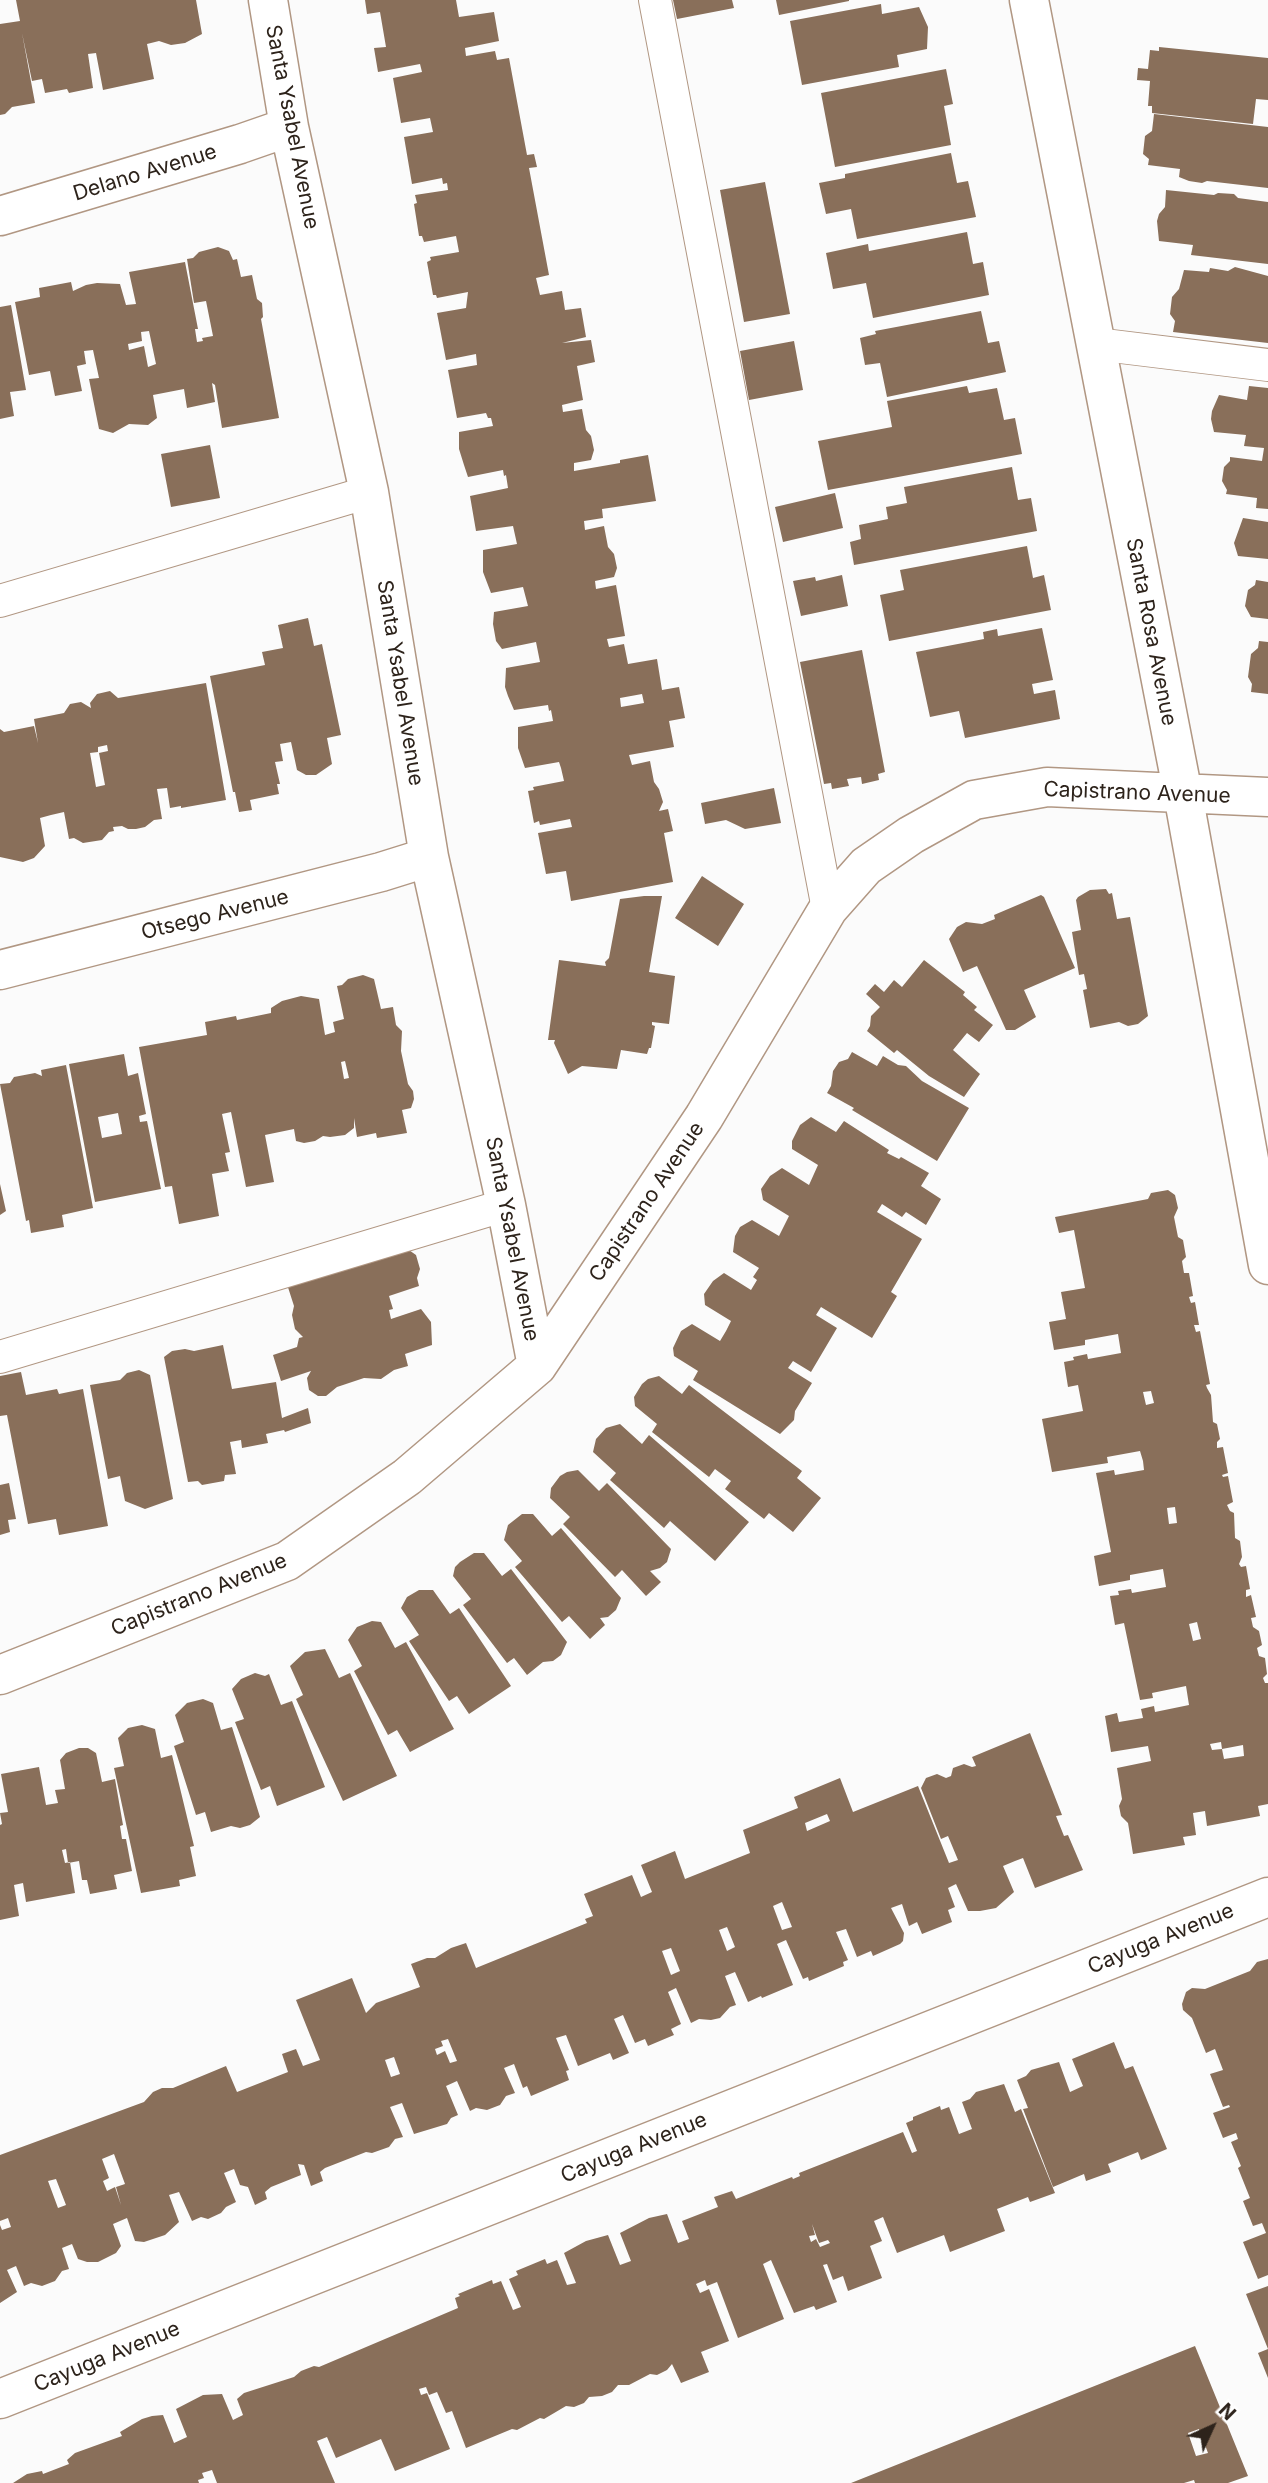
<!DOCTYPE html>
<style>
body{margin:0}
#map{position:relative;width:1268px;height:2483px;overflow:hidden;background:#fbfbfb;font-family:Inter,sans-serif}
canvas{display:block}
.north{position:absolute;left:1177px;top:2392px;width:70px;height:70px;-webkit-text-stroke:5px #fff;paint-order:stroke;rotate:45deg;font-size:19px;font-weight:700;line-height:28px;text-align:center;color:#2d231b}
.north::after{content:'';display:block;margin:auto;width:24px;height:32px;background:#2d231b;clip-path:polygon(50% 0,100% 100%,50% 72%,0 100%)}
</style>
<div id="map">
<canvas width="1268" height="2483"></canvas>
<div class="north">N</div>
</div>
<script>
const ctx = document.querySelector('canvas').getContext('2d');
ctx.lineJoin = 'round';
function fill(path, color) {
  ctx.fillStyle = color;
  ctx.fill(path, 'evenodd');
}
function shape(rows) {
  const path = new Path2D();
  for (const r of rows) {
    path.moveTo(r[0], r[1]);
    for (let i = 2; i < r.length; i += 2) path.lineTo(r[i], r[i + 1]);
  }
  return path;
}
function strokePath(path, color, width, dash) {
  ctx.strokeStyle = color;
  ctx.lineWidth = width;
  ctx.lineCap = dash ? 'butt' : 'round';
  ctx.setLineDash(dash || []);
  ctx.stroke(path);
}
function label(font, color, halo, rows, align = 'center') {
  ctx.font = font + ' Inter,sans-serif';
  ctx.lineWidth = 5;
  ctx.setLineDash([]);
  ctx.textBaseline = 'middle';
  ctx.strokeStyle = halo;
  ctx.fillStyle = color;
  for (const [text, x, y, turn = 0] of rows) {
    ctx.save();
    ctx.translate(x, y);
    ctx.rotate((+turn || 0) * Math.PI / 180);
    ctx.textAlign = isNaN(turn) ? turn : align;
    if (halo) ctx.strokeText(text, 0, 0);
    ctx.fillText(text, 0, 0);
    ctx.restore();
  }
}
const building = shape([
 [16,0,196,0,202,34,185,43,171,45,159,41,147,44,154,79,103,90,96,53,88,54,93,88,69,93,67,89,45,93,42,79,32,81,22,33,35,103,12,107,5,114,0,115,0,24,20,21],
 [365,0,456,0,459,17,494,12,499,41,465,48,466,56,495,51,497,60,509,58,527,155,534,154,537,167,529,168,549,275,536,278,540,295,562,291,565,310,581,308,586,337,562,343,591,340,595,362,577,366,583,400,562,405,563,412,582,409,586,430,591,436,594,450,591,460,574,463,574,471,620,463,620,460,648,455,656,501,602,509,603,518,584,521,585,530,604,526,608,547,614,554,617,568,614,577,595,581,596,589,616,585,625,636,607,639,609,647,624,644,628,664,657,659,662,690,679,687,685,718,669,721,674,747,629,755,632,765,650,761,654,782,659,789,663,802,659,811,668,809,673,831,664,833,673,882,571,901,566,871,546,874,538,833,572,827,570,819,540,825,539,821,534,823,528,791,534,790,533,787,564,781,561,768,559,762,525,768,518,748,518,727,553,721,551,710,549,711,548,705,514,710,508,696,505,687,506,668,540,662,536,642,502,649,496,641,493,624,494,612,528,606,523,587,491,593,483,572,483,550,517,544,513,526,476,531,470,496,508,488,506,475,504,476,503,470,468,477,464,465,459,449,459,432,493,426,491,418,488,418,486,413,457,418,448,370,477,365,476,354,446,360,437,313,466,308,468,292,437,298,436,295,433,295,427,262,431,260,430,257,459,252,457,241,456,236,424,242,422,236,419,236,414,204,417,203,415,195,448,190,447,183,443,184,442,178,412,184,404,137,433,132,430,118,401,123,393,78,422,72,420,64,378,72,374,48,386,47,380,12,367,14],
 [642,694,644,703,621,707,620,698],
 [673,0,732,0,734,8,677,19],
 [776,0,849,0,849,1,779,15],
 [881,4,882,14,919,7,928,27,927,49,897,55,899,67,802,85,790,21],
 [1159,47,1268,58,1268,100,1256,99,1253,124,1152,113,1152,106,1148,106,1150,81,1137,80,1138,68,1148,69,1150,50,1159,51],
 [946,69,953,104,944,106,951,145,835,167,821,93],
 [1154,114,1268,127,1268,188,1207,181,1202,183,1189,181,1179,177,1180,169,1148,165,1149,159,1143,154,1145,136,1152,131],
 [951,153,957,183,968,181,976,217,857,239,851,209,826,214,819,183,845,178,845,174],
 [765,182,790,314,744,322,720,190],
 [1166,190,1214,195,1218,193,1234,194,1238,198,1268,202,1268,264,1191,255,1193,245,1159,241,1157,221,1159,214,1165,207],
 [967,232,973,264,983,262,989,295,873,318,866,283,833,289,826,253,868,244,869,251],
 [218,247,229,251,233,260,237,259,241,277,252,275,257,299,262,303,263,317,261,319,279,418,222,428,215,385,212,383,215,402,187,408,184,389,153,395,157,418,148,425,129,424,113,433,99,429,89,379,99,378,93,350,84,351,86,364,77,366,82,391,55,396,50,371,29,375,15,302,40,297,39,288,71,282,73,291,86,285,97,283,120,284,126,305,136,304,129,272,185,262,198,329,195,329,197,342,203,341,202,338,213,336,206,301,194,303,187,259,193,258,199,252],
 [149,331,156,364,148,367,144,346,129,350,128,344,142,341,141,332],
 [1235,267,1268,276,1268,343,1173,332,1175,321,1170,314,1172,297,1179,289,1184,270,1209,272,1210,268,1228,271],
 [11,305,26,390,10,392,14,416,0,419,0,307],
 [981,311,988,343,999,341,1006,372,887,397,880,363,865,365,860,338,876,334,875,331],
 [794,341,803,390,749,400,740,351],
 [967,386,969,393,997,388,1004,420,1015,418,1022,454,828,490,818,441,892,427,887,401],
 [1249,386,1268,388,1268,509,1256,508,1257,498,1226,494,1227,490,1222,481,1224,467,1230,461,1230,457,1262,461,1264,448,1244,446,1246,435,1214,432,1211,419,1212,411,1219,395,1247,400],
 [210,445,220,498,171,507,161,454],
 [1012,467,1018,500,1031,498,1037,531,854,565,850,542,861,539,859,525,888,519,886,507,907,503,904,487],
 [835,493,843,528,783,542,775,507],
 [1243,518,1268,522,1268,559,1238,556,1234,543],
 [1027,546,1033,578,1044,575,1051,610,889,641,880,595,904,590,900,570],
 [842,575,848,606,801,616,793,581,815,577,816,581],
 [1256,580,1268,582,1268,619,1251,617,1245,606,1248,590,1255,585],
 [308,618,314,646,322,644,341,735,327,738,332,764,316,775,306,775,297,770,291,742,280,744,283,761,275,762,280,784,277,784,279,794,250,800,252,810,239,812,235,792,233,792,210,676,265,665,262,652,283,648,278,625],
 [1042,628,1053,680,1032,684,1034,694,1055,690,1060,719,965,738,959,711,930,717,916,652,984,639,983,632,997,629,998,636],
 [1259,641,1268,642,1268,694,1251,692,1252,684,1248,677,1251,654,1258,648],
 [862,650,885,772,878,774,879,780,862,784,861,777,847,779,849,786,832,789,831,783,824,784,800,662],
 [206,683,226,800,181,808,181,806,170,808,167,788,157,789,162,819,154,820,145,827,136,829,128,829,122,826,113,827,114,831,109,832,102,840,83,843,74,838,69,839,64,812,51,815,40,818,45,846,34,858,23,862,0,857,0,729,4,732,34,726,38,743,34,719,64,713,70,704,81,702,91,708,90,703,97,694,110,691,118,698],
 [107,745,108,751,99,753,105,785,96,787,90,753,98,752,98,747],
 [774,788,781,823,745,829,726,820,705,824,701,803],
 [702,876,744,904,718,946,675,918],
 [1106,889,1109,894,1112,893,1117,919,1130,917,1148,1016,1138,1024,1128,1026,1119,1022,1090,1028,1083,990,1087,989,1084,974,1079,975,1072,932,1081,930,1076,900,1078,897,1090,890],
 [1041,895,1044,897,1075,968,1024,990,1036,1017,1015,1030,1006,1030,977,966,963,972,949,939,957,927,966,922,982,924,995,919,994,915],
 [644,896,662,896,649,972,675,976,669,1024,652,1022,652,1025,655,1026,651,1048,649,1048,647,1054,621,1050,617,1069,582,1066,568,1074,554,1043,555,1040,548,1040,559,960,606,966,605,962,609,958,620,899],
 [924,960,965,992,963,995,977,1007,974,1010,993,1025,979,1042,967,1033,953,1050,980,1074,964,1097,929,1076,897,1050,894,1053,867,1031,870,1026,871,1016,880,1007,866,994,875,984,884,992,894,980,902,987],
 [363,975,374,979,381,1009,393,1007,396,1025,402,1031,401,1051,408,1084,413,1091,414,1099,411,1108,402,1110,407,1133,377,1138,376,1133,357,1137,354,1118,354,1128,345,1135,330,1137,323,1136,315,1141,304,1143,296,1141,294,1129,265,1135,274,1182,246,1187,231,1112,222,1114,230,1152,225,1153,229,1171,212,1174,219,1216,179,1224,172,1186,165,1187,139,1047,207,1035,205,1022,236,1016,237,1020,271,1013,271,1008,282,1001,301,996,319,999,325,1035,335,1032,333,1022,344,1019,337,986,342,985,348,979],
 [345,1061,349,1078,344,1079,341,1062],
 [852,1052,877,1066,883,1056,898,1065,906,1066,922,1081,969,1108,937,1161,852,1110,854,1108,827,1093,831,1086,833,1071,839,1062,848,1059],
 [124,1054,128,1076,138,1073,146,1114,139,1116,140,1122,147,1121,161,1189,95,1202,69,1064],
 [118,1113,122,1134,102,1138,98,1117],
 [66,1065,93,1208,62,1215,64,1227,31,1233,29,1220,26,1221,0,1084,10,1083,14,1077,35,1073,42,1076,41,1070],
 [811,1117,836,1132,844,1121,889,1150,887,1153,899,1159,901,1157,929,1173,921,1186,941,1199,926,1225,906,1212,902,1217,882,1204,877,1212,922,1239,891,1292,897,1296,872,1338,821,1307,816,1315,837,1328,811,1372,793,1361,788,1368,812,1383,795,1411,794,1420,780,1434,693,1380,698,1371,674,1356,673,1348,681,1331,692,1324,720,1341,726,1331,731,1321,705,1305,704,1294,713,1281,724,1273,751,1290,757,1280,753,1277,759,1268,733,1252,735,1236,740,1227,752,1220,779,1236,789,1216,763,1200,761,1189,770,1176,782,1168,809,1185,818,1165,792,1149,792,1141,800,1125],
 [0,1184,6,1211,0,1215],
 [1168,1190,1175,1195,1178,1208,1174,1217,1178,1237,1183,1240,1186,1257,1182,1261,1184,1273,1189,1273,1193,1296,1189,1297,1191,1303,1195,1302,1199,1325,1194,1325,1196,1332,1200,1331,1210,1384,1206,1385,1207,1388,1211,1395,1213,1422,1217,1424,1220,1439,1217,1442,1217,1448,1223,1447,1228,1473,1222,1475,1223,1477,1228,1476,1233,1502,1227,1505,1230,1511,1234,1513,1235,1538,1240,1541,1242,1557,1239,1564,1241,1567,1246,1566,1250,1589,1246,1590,1246,1597,1251,1595,1256,1617,1251,1618,1253,1627,1259,1631,1262,1645,1257,1648,1259,1656,1265,1658,1267,1674,1263,1678,1265,1683,1268,1683,1268,1804,1258,1806,1260,1816,1207,1826,1205,1811,1193,1813,1196,1835,1183,1837,1185,1845,1133,1854,1128,1823,1121,1816,1119,1806,1122,1799,1117,1768,1151,1761,1148,1746,1111,1752,1105,1716,1117,1713,1119,1722,1143,1718,1141,1709,1154,1706,1155,1712,1189,1705,1186,1686,1152,1693,1153,1698,1140,1700,1124,1623,1115,1625,1110,1596,1119,1595,1118,1591,1131,1589,1132,1593,1166,1587,1163,1569,1130,1575,1130,1580,1099,1586,1094,1556,1111,1552,1096,1473,1114,1470,1115,1475,1144,1470,1143,1461,1140,1451,1107,1457,1108,1463,1052,1472,1042,1419,1083,1411,1078,1385,1068,1387,1064,1362,1074,1360,1073,1357,1087,1354,1088,1359,1121,1353,1118,1334,1085,1340,1085,1345,1054,1350,1049,1322,1066,1319,1061,1292,1085,1288,1074,1230,1059,1233,1055,1217,1148,1199,1151,1193],
 [1151,1391,1154,1403,1146,1405,1143,1392],
 [1175,1507,1177,1523,1169,1524,1167,1508],
 [1197,1622,1201,1639,1193,1641,1189,1624],
 [1221,1742,1222,1749,1243,1745,1244,1756,1224,1759,1222,1749,1212,1750,1210,1744],
 [406,1248,416,1255,420,1269,417,1278,419,1286,389,1296,393,1309,389,1310,391,1319,421,1309,431,1322,432,1345,405,1354,408,1366,394,1370,381,1379,364,1378,337,1387,326,1396,318,1396,309,1390,307,1378,311,1371,281,1381,273,1355,297,1347,299,1338,303,1337,295,1329,292,1315,294,1306,285,1278],
 [223,1345,232,1389,276,1382,282,1418,308,1408,311,1423,285,1432,284,1430,266,1434,268,1443,242,1448,241,1440,230,1442,236,1474,225,1475,224,1481,202,1485,198,1481,188,1482,164,1357,172,1351,185,1349,194,1351],
 [139,1370,150,1375,173,1499,145,1509,125,1501,120,1476,108,1479,90,1385,120,1380,127,1373],
 [21,1372,26,1395,57,1389,59,1394,83,1389,108,1526,59,1535,56,1519,28,1524,7,1415,0,1416,0,1376],
 [659,1376,682,1394,689,1385,802,1471,797,1478,821,1498,793,1532,769,1513,764,1519,725,1489,731,1481,715,1469,709,1477,652,1432,657,1424,635,1406,634,1397,642,1384,648,1379],
 [620,1424,642,1444,649,1435,749,1522,715,1561,670,1521,664,1528,610,1480,616,1473,593,1452,596,1439,606,1428],
 [578,1470,599,1491,607,1483,671,1549,667,1562,660,1568,650,1571,661,1582,646,1596,622,1570,615,1577,563,1524,570,1517,550,1498,551,1488,560,1476,567,1472],
 [9,1483,16,1519,8,1520,10,1532,0,1535,0,1485],
 [522,1514,533,1514,552,1536,561,1528,621,1598,616,1610,608,1617,600,1618,605,1625,590,1639,569,1616,562,1622,515,1567,522,1561,504,1540,508,1525],
 [474,1553,484,1553,502,1576,511,1569,567,1642,561,1655,553,1661,543,1662,527,1675,514,1658,507,1663,463,1605,471,1599,453,1576,455,1567,460,1562],
 [419,1590,433,1590,450,1614,459,1608,511,1686,469,1714,457,1696,449,1701,409,1641,419,1635,401,1608,407,1597],
 [372,1621,381,1622,395,1648,406,1642,454,1729,410,1752,397,1730,388,1735,354,1671,362,1666,348,1640,357,1627],
 [325,1649,339,1678,350,1673,397,1776,343,1801,296,1699,303,1695,290,1666,305,1652],
 [255,1673,265,1676,269,1674,281,1705,292,1701,325,1787,277,1806,270,1786,261,1790,235,1722,244,1719,232,1689,241,1679],
 [203,1699,213,1703,221,1730,232,1727,260,1817,250,1825,240,1828,231,1826,211,1832,205,1812,196,1815,174,1746,184,1742,175,1715,187,1703],
 [142,1725,155,1729,161,1758,172,1755,194,1846,190,1847,196,1876,179,1880,180,1886,141,1893,114,1768,124,1766,118,1738,128,1728],
 [1030,1733,1062,1815,1056,1816,1064,1836,1068,1835,1083,1870,1035,1888,1023,1858,1015,1861,1003,1866,1014,1892,996,1908,980,1911,968,1911,956,1884,948,1888,955,1907,948,1910,952,1922,922,1934,917,1922,909,1926,902,1904,891,1908,904,1933,903,1941,900,1944,873,1956,871,1951,857,1957,846,1929,836,1932,848,1960,843,1962,844,1966,809,1981,808,1977,803,1979,786,1940,777,1944,793,1985,762,1998,761,1996,748,2002,735,1972,725,1976,736,2005,730,2007,720,2018,711,2020,699,2019,691,2023,676,1988,668,1992,681,2024,671,2029,674,2035,648,2046,645,2039,635,2043,623,2015,614,2019,629,2053,613,2060,610,2053,578,2066,566,2035,556,2038,569,2070,566,2071,569,2080,531,2096,527,2086,523,2088,514,2064,504,2068,515,2093,506,2096,500,2105,487,2110,476,2108,470,2111,457,2081,446,2086,458,2115,451,2118,447,2124,414,2134,402,2103,390,2107,403,2137,395,2139,389,2147,372,2153,366,2152,325,2168,320,2172,323,2181,311,2186,304,2165,298,2164,301,2175,271,2187,265,2192,267,2199,255,2205,248,2187,240,2185,234,2169,224,2173,236,2202,226,2207,221,2213,208,2219,201,2217,192,2221,179,2192,169,2195,179,2222,165,2235,144,2242,135,2241,127,2218,113,2224,121,2246,116,2253,98,2262,87,2262,78,2259,72,2244,62,2248,69,2269,62,2271,55,2281,42,2286,31,2283,24,2286,16,2266,7,2270,17,2292,0,2303,0,2225,2,2230,11,2227,8,2218,0,2221,0,2155,144,2102,153,2092,162,2088,173,2088,226,2066,237,2092,288,2072,282,2054,296,2049,303,2066,320,2060,296,2000,352,1978,366,2013,376,2003,420,1987,411,1964,427,1958,435,1958,451,1948,466,1943,476,1968,587,1923,585,1919,593,1916,584,1894,632,1875,641,1897,652,1892,641,1865,675,1851,685,1879,750,1853,743,1830,798,1808,794,1797,840,1778,853,1812,918,1786,949,1863,958,1860,948,1836,941,1839,921,1788,926,1778,937,1774,946,1778,951,1776,953,1768,964,1764,972,1767,976,1766,972,1757],
 [827,1814,830,1821,807,1831,805,1823],
 [782,1902,792,1927,782,1930,773,1906],
 [727,1927,735,1947,727,1951,719,1930],
 [671,1948,680,1971,671,1975,662,1951],
 [448,2039,457,2061,450,2063,445,2051,437,2055,435,2049,443,2046,441,2041],
 [394,2057,400,2074,391,2077,385,2060],
 [114,2154,125,2184,116,2187,121,2205,115,2187,107,2191,103,2181,109,2178,102,2159],
 [56,2179,66,2205,58,2208,48,2181],
 [79,1748,88,1748,96,1753,102,1782,115,1779,123,1825,120,1826,122,1839,126,1839,132,1871,114,1875,117,1889,90,1894,87,1880,82,1880,79,1861,68,1863,66,1849,62,1850,65,1863,70,1862,75,1893,26,1902,23,1883,14,1885,19,1916,0,1920,0,1825,2,1824,0,1813,8,1812,1,1774,39,1767,46,1805,58,1803,55,1790,65,1789,60,1760,66,1753],
 [1268,1959,1268,2275,1258,2279,1243,2242,1266,2233,1262,2223,1253,2226,1243,2201,1250,2198,1238,2168,1241,2166,1231,2142,1238,2139,1236,2133,1223,2138,1213,2113,1230,2107,1229,2105,1223,2107,1210,2074,1223,2070,1215,2049,1206,2053,1192,2018,1183,2010,1182,2004,1186,1992,1192,1988,1205,1989,1250,1971,1257,1962],
 [1114,2042,1125,2069,1133,2066,1167,2149,1141,2160,1138,2152,1108,2164,1111,2172,1086,2181,1084,2174,1053,2187,1023,2109,1028,2108,1017,2080,1026,2076,1031,2070,1059,2062,1070,2092,1083,2086,1072,2059],
 [1004,2084,1015,2112,1021,2109,1055,2193,1030,2202,1028,2197,997,2209,1005,2231,950,2252,944,2235,897,2253,883,2217,874,2221,882,2241,870,2246,882,2278,848,2291,843,2276,833,2280,827,2264,823,2265,837,2302,816,2310,814,2306,794,2313,771,2260,763,2264,784,2319,738,2338,717,2282,707,2286,705,2280,696,2284,700,2293,709,2289,729,2341,701,2352,709,2372,681,2383,672,2364,667,2370,657,2375,650,2374,629,2385,618,2385,612,2392,602,2396,589,2397,584,2403,574,2407,566,2406,544,2419,540,2418,517,2430,512,2429,466,2448,452,2411,446,2413,437,2392,429,2395,426,2387,419,2389,421,2395,427,2393,450,2449,395,2471,381,2439,336,2458,327,2437,317,2441,335,2483,217,2483,212,2470,202,2473,204,2478,198,2480,199,2483,13,2483,27,2474,42,2471,43,2474,69,2464,67,2460,75,2453,122,2436,120,2432,142,2419,152,2416,163,2415,174,2443,187,2437,176,2409,203,2395,222,2394,233,2420,243,2415,237,2399,244,2393,294,2377,301,2371,314,2366,319,2367,458,2308,455,2298,460,2296,458,2294,492,2280,493,2284,501,2281,513,2310,521,2307,509,2279,518,2275,516,2271,545,2259,547,2264,557,2260,567,2285,576,2283,564,2253,586,2241,608,2235,620,2265,631,2261,620,2233,649,2218,667,2214,678,2243,689,2239,682,2221,718,2207,714,2197,732,2191,736,2199,792,2177,793,2179,800,2176,799,2173,903,2132,912,2153,917,2151,906,2123,913,2120,913,2117,940,2106,941,2110,949,2107,959,2134,972,2129,962,2102,970,2099,976,2092],
 [812,2224,819,2243,828,2240,830,2243,820,2247,816,2239,811,2242,809,2236,815,2235],
 [1268,2286,1268,2349,1246,2294],
 [1195,2346,1248,2476,1228,2483,1195,2483,1194,2480,1184,2483,851,2483],
 [1199,2429,1208,2453,1196,2456,1188,2433],
 [1268,2349,1268,2378,1258,2353]
]);
const service = shape([
 [655,0,828,909],
 [1096,344,1268,365],
 [0,601,369,492],
 [0,1357,506,1205]
]);
const minor = shape([
 [268,0,289,127,369,492,429,857,506,1205,537,1366],
 [1029,0,1183,794,1268,1265],
 [0,216,240,144,289,127],
 [0,970,381,872,429,857],
 [0,1675,287,1561,407,1477,537,1366,704,1117,828,909,866,866,911,835,974,800,1047,787,1268,797],
 [0,2399,1268,1897]
]);
const streetNames = [
 ["Santa Ysabel Avenue",292,127,79],
 ["Delano Avenue",145,173,-17],
 ["Santa Rosa Avenue",1151,632,79],
 ["Santa Ysabel Avenue",400,683,81],
 ["Capistrano Avenue",1137,793,2],
 ["Otsego Avenue",215,915,-14],
 ["Capistrano Avenue",647,1202,-56],
 ["Santa Ysabel Avenue",512,1239,79],
 ["Capistrano Avenue",199,1595,-22],
 ["Cayuga Avenue",1161,1939,-22],
 ["Cayuga Avenue",634,2148,-22],
 ["Cayuga Avenue",107,2357,-22]
];
fill(building, '#896f5a');
strokePath(service, '#b19783', 34);
strokePath(minor, '#b19783', 41);
strokePath(service, '#fff', 32);
strokePath(minor, '#fff', 38);
label('21px', '#2d231b', '#fff', streetNames);
</script>
